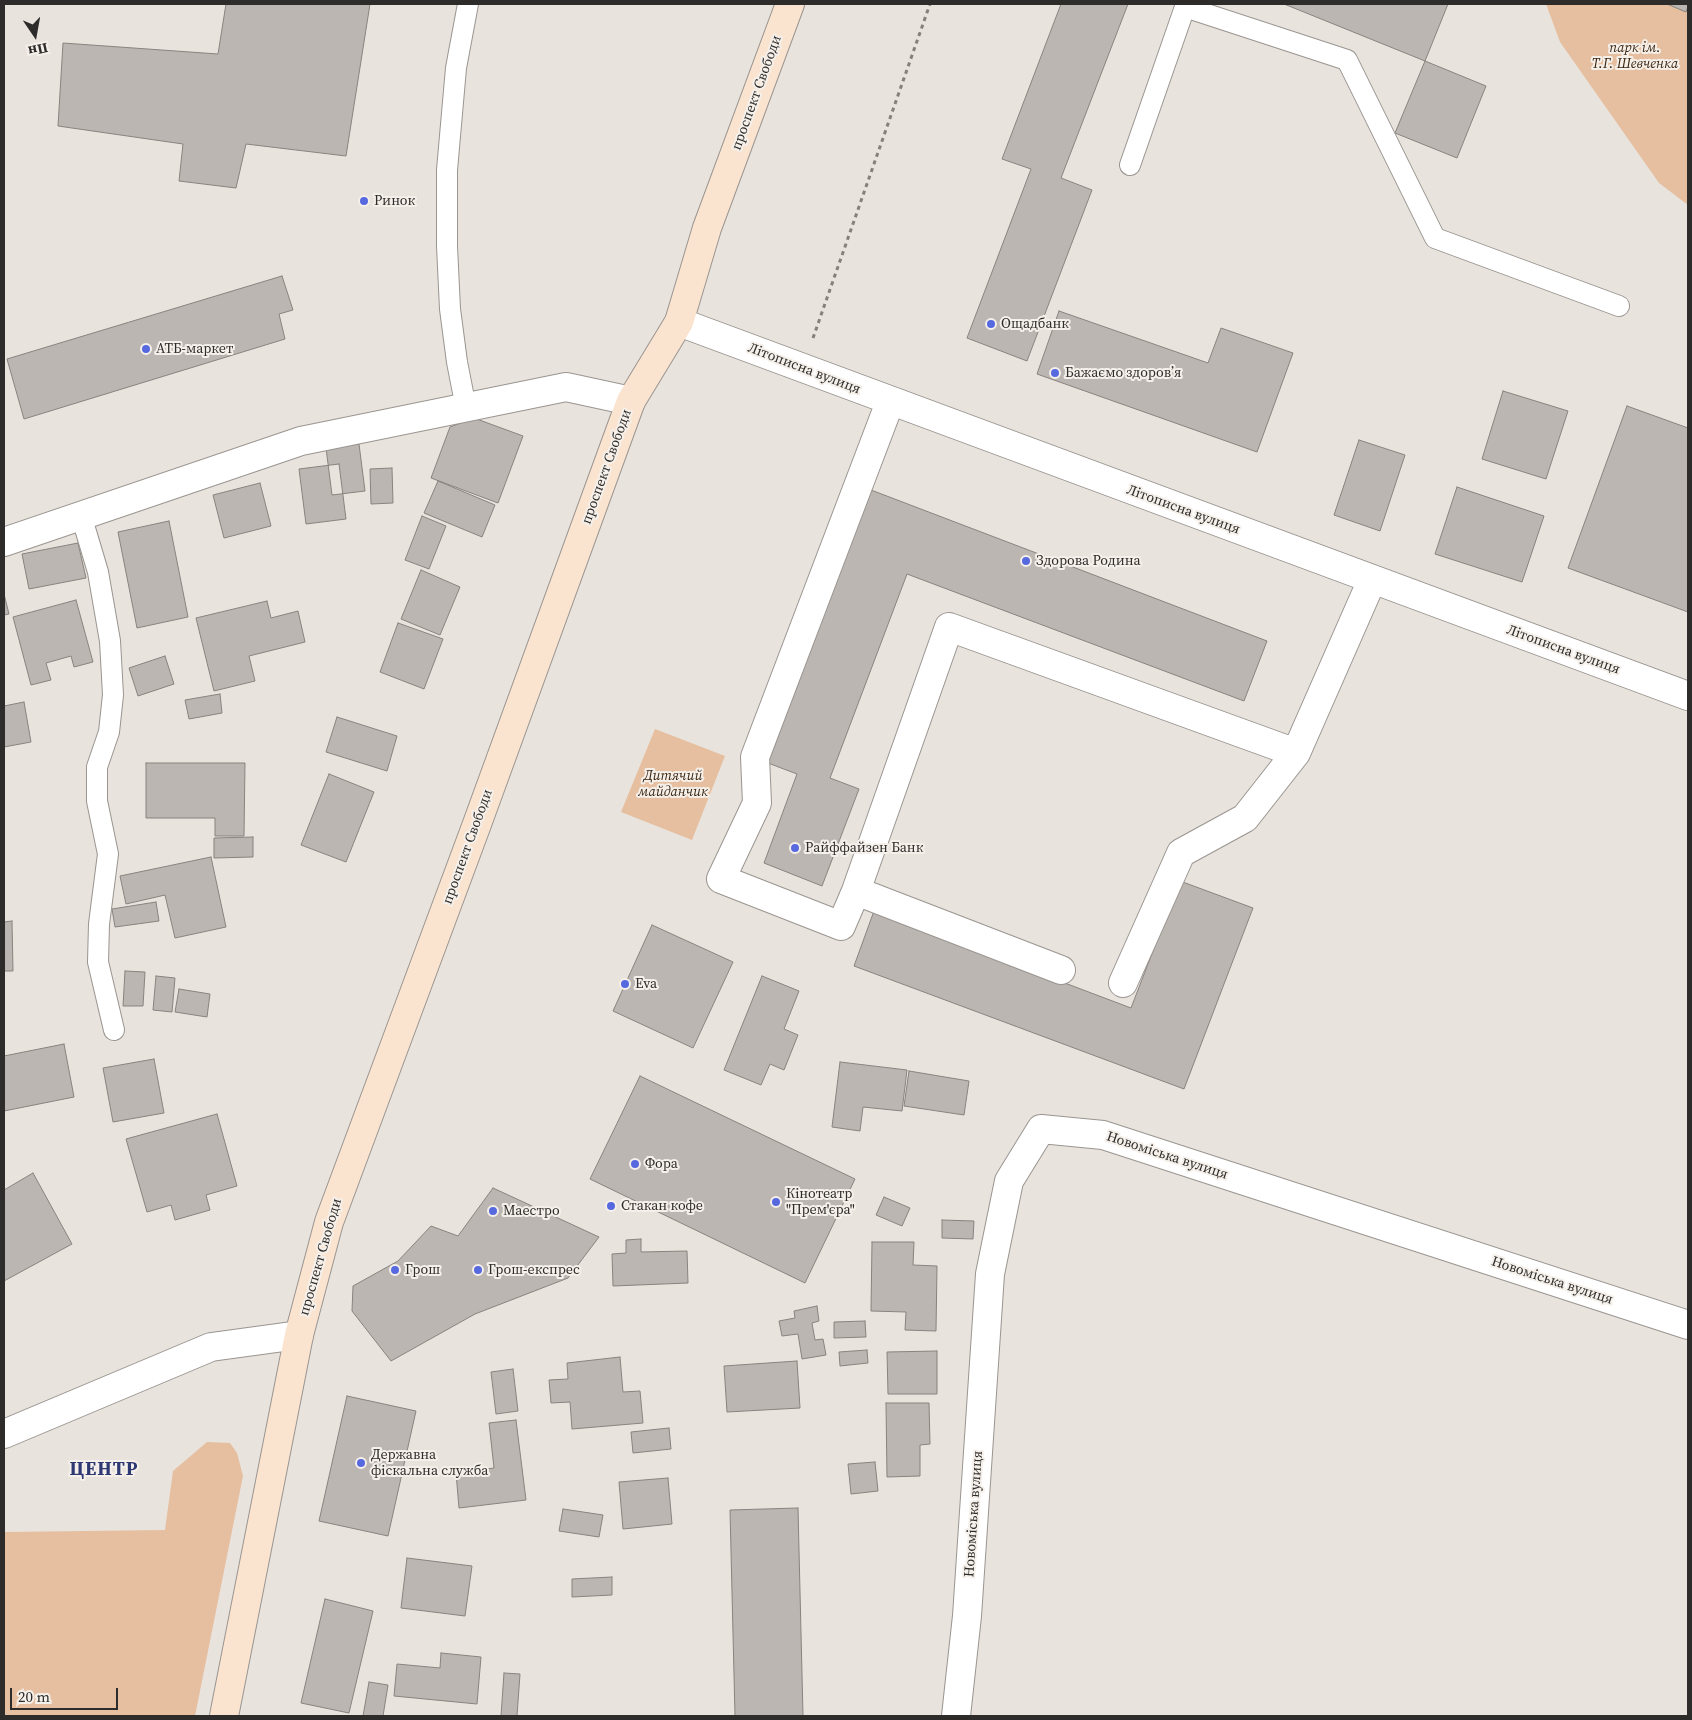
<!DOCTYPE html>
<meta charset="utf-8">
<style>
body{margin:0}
#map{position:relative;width:1692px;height:1720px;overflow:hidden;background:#e9e3de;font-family:"Source Serif 4",serif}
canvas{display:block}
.frame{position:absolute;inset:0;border:5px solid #2e2c2a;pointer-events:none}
.north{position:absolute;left:10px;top:10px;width:50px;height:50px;-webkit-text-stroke:4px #f6f0eb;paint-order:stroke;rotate:168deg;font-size:14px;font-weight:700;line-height:20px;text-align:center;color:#2e2c2a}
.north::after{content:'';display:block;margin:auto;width:18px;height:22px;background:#2e2c2a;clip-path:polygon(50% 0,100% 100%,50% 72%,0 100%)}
.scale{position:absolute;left:10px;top:1688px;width:108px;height:22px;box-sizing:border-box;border:2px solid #2e2c2a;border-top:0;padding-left:6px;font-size:15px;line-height:18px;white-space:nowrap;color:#2e2c2a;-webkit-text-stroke:4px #f6f0eb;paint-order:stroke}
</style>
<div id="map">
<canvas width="1692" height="1720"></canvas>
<div class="frame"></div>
<div class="north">Пн</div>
<div class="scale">20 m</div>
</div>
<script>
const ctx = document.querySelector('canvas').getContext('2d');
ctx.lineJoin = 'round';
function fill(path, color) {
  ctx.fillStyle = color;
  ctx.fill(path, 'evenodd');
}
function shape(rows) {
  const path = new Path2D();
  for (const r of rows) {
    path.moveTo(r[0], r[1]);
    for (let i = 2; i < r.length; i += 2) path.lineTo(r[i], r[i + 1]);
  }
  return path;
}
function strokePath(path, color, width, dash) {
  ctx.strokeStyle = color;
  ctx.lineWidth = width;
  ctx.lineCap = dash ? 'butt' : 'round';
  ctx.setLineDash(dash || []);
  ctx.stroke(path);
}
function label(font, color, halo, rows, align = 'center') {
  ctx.font = font + ' "Source Serif 4",serif';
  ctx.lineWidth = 4;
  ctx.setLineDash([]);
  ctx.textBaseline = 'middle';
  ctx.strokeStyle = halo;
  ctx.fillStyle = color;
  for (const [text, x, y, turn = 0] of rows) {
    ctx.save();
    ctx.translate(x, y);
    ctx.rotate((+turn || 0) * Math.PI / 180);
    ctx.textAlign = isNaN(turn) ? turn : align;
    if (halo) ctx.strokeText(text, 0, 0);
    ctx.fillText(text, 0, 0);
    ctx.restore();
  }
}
const green = shape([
 [1546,4,1688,4,1688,205,1659,183,1560,42],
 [655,729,725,756,692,840,621,812],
 [207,1442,230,1443,237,1453,243,1476,195,1716,4,1716,4,1532,165,1530,173,1471]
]);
const building = shape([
 [226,4,370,4,346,156,246,144,236,188,179,181,183,144,58,126,63,43,218,54,226,4],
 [1061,4,1128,4,1061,178,1092,190,1027,361,967,338,1031,169,1002,159,1061,4],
 [1284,4,1448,4,1425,61,1284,4],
 [1667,4,1688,4,1688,6,1686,12,1667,4],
 [1425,61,1486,86,1457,158,1395,133,1425,61],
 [282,276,293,310,279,314,285,339,24,419,7,359,282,276],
 [1059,311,1208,363,1221,328,1293,353,1257,452,1037,374,1059,311],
 [1503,391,1568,411,1546,479,1482,459,1503,391],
 [1627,406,1688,428,1688,612,1568,568,1627,406],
 [474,418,523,436,498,503,431,478,450,427,474,418],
 [1359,440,1405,455,1380,531,1334,515,1359,440],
 [359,444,365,491,332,495,326,448,359,444],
 [339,464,346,519,306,524,299,469,339,464],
 [392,468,393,503,371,504,370,469,392,468],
 [438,481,495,505,482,537,424,513,438,481],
 [260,483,271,526,224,538,213,495,260,483],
 [1457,487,1544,516,1522,582,1435,554,1457,487],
 [871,490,1267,641,1244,701,907,574,830,778,859,789,822,886,764,863,797,774,768,763,871,490],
 [422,516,446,526,429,569,405,560,422,516],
 [169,521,188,617,137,628,118,532,169,521],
 [78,543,86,578,29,589,22,554,78,543],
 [421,570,460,587,440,635,401,619,421,570],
 [4,594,9,614,4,615,4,594],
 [76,600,93,662,74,667,71,656,46,663,51,680,31,685,13,617,76,600],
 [267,601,271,618,298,611,305,642,249,656,255,681,214,691,196,618,267,601],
 [398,623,443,639,424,689,380,672,398,623],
 [165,656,174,684,138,696,129,668,165,656],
 [220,694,222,713,189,719,185,700,220,694],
 [24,702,31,742,4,747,4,706,24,702],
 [337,717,397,736,387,771,326,752,337,717],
 [146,763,245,763,244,836,215,836,215,818,146,818,146,763],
 [329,774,374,792,346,862,301,845,329,774],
 [253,837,253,857,214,858,214,838,253,837],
 [211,857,226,927,175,938,165,895,126,904,120,876,211,857],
 [1180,881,1253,908,1184,1089,854,966,874,911,1131,1008,1180,881],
 [156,902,159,921,115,927,112,909,156,902],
 [12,921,13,971,4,971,4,922,12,921],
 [652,925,733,962,693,1048,613,1011,652,925],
 [125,971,145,972,143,1006,123,1006,125,971],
 [156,976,175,978,172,1012,153,1010,156,976],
 [762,976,799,991,784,1029,798,1035,784,1070,770,1064,761,1085,724,1070,762,976],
 [179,989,210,994,207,1017,175,1012,179,989],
 [64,1044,74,1097,4,1111,4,1056,64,1044],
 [154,1059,164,1113,113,1122,103,1068,154,1059],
 [840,1062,907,1070,902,1111,863,1107,860,1131,832,1127,840,1062],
 [909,1071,969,1081,964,1115,904,1106,909,1071],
 [640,1076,855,1179,805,1283,590,1179,640,1076],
 [217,1114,237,1186,206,1195,210,1210,175,1220,171,1205,147,1212,126,1139,217,1114],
 [33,1173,72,1244,4,1281,4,1190,33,1173],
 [493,1188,599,1237,568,1278,475,1314,391,1361,352,1311,353,1286,398,1261,431,1226,458,1236,493,1188],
 [884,1197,910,1208,902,1226,876,1215,884,1197],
 [942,1220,974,1221,973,1239,942,1238,942,1220],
 [641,1239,641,1252,687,1251,688,1283,613,1286,612,1254,626,1253,626,1240,641,1239],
 [872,1242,914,1242,913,1265,937,1266,936,1331,905,1330,906,1312,871,1311,872,1242],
 [817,1306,819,1321,812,1323,815,1340,823,1339,826,1355,802,1359,798,1334,782,1336,779,1321,795,1318,794,1311,817,1306],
 [865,1321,866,1337,834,1338,834,1322,865,1321],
 [867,1350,868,1363,840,1366,839,1352,867,1350],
 [937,1351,937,1394,888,1394,887,1352,937,1351],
 [620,1357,623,1392,640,1391,643,1423,572,1429,570,1402,551,1403,549,1380,568,1379,567,1363,620,1357],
 [797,1361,800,1408,727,1412,724,1366,797,1361],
 [513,1369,518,1411,496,1414,491,1372,513,1369],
 [347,1396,416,1411,388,1536,319,1521,347,1396],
 [886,1403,929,1403,930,1444,920,1445,920,1476,887,1477,886,1403],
 [516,1420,526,1500,459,1508,456,1473,494,1468,489,1423,516,1420],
 [669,1428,671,1449,633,1453,631,1432,669,1428],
 [875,1462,878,1491,851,1494,848,1464,875,1462],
 [668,1478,672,1524,623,1529,619,1482,668,1478],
 [798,1508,803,1716,735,1716,730,1510,798,1508],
 [563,1509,603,1515,599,1537,559,1531,563,1509],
 [407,1558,472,1566,465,1616,401,1608,407,1558],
 [612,1577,612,1595,572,1597,572,1579,612,1577],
 [325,1599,373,1611,349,1713,301,1703,325,1599],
 [441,1653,481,1657,477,1704,394,1696,397,1664,440,1668,441,1653],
 [504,1673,520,1674,517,1716,501,1716,504,1673],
 [369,1682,388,1685,383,1716,363,1716,369,1682]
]);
const path = shape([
 [813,338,930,4]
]);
const service = shape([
 [1185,7,1347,60,1435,238,1619,306],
 [1130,165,1186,4],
 [466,408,457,362,450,309,447,246,447,170,456,68,468,4],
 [81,515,98,572,110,641,113,695,109,732,97,767,97,801,108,854,99,924,98,962,114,1030]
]);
const minor = shape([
 [679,322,1688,696],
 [890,402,755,757,757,803,721,879,841,926,856,891,949,627,1296,753],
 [4,542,301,441,566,387,631,401],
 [856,891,1061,970],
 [1123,983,1181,853,1245,818,1296,753,1372,580],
 [4,1434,211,1347,299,1335],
 [956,1716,967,1616,990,1274,1009,1181,1041,1129,1103,1135,1688,1325]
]);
const secondary = shape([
 [224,1716,299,1335,329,1222,477,824,631,401,679,322,707,228,790,4]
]);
const markers = [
 [364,201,5,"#5669df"],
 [991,324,5,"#5669df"],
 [146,349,5,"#5669df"],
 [1055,373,5,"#5669df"],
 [1026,561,5,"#5669df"],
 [795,848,5,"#5669df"],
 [625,984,5,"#5669df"],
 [635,1164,5,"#5669df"],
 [776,1202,5,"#5669df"],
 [611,1206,5,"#5669df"],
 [493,1211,5,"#5669df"],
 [395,1270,5,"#5669df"],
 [478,1270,5,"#5669df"],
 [361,1463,5,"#5669df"]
];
const parkNames = [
 ["парк ім.",1635,48],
 ["Т.Г. Шевченка",1635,64],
 ["Дитячий",673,776],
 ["майданчик",673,792]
];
const streetNames = [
 ["проспект Свободи",757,93,-70],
 ["Літописна вулиця",804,369,21],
 ["проспект Свободи",607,467,-70],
 ["Літописна вулиця",1183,510,20],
 ["Літописна вулиця",1563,650,20],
 ["проспект Свободи",468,847,-70],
 ["Новоміська вулиця",1167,1156,18],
 ["проспект Свободи",321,1257,-74],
 ["Новоміська вулиця",1552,1281,18],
 ["Новоміська вулиця",974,1514,-86]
];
const poiNames = [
 ["Ринок",374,201],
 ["Ощадбанк",1001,324],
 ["АТБ-маркет",156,349],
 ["Бажаємо здоров’я",1065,373],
 ["Здорова Родина",1036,561],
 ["Райффайзен Банк",805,848],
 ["Eva",635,984],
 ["Фора",645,1164],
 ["Кінотеатр",786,1194],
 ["\"Прем'єра\"",786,1210],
 ["Стакан кофе",621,1206],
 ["Маестро",503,1211],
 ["Грош",405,1270],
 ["Грош-експрес",488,1270],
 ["Державна",371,1455],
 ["фіскальна служба",371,1471]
];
const districtNames = [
 ["ЦЕНТР",104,1470]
];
fill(green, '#e5bf9f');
fill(building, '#bcb6b2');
strokePath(building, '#88837e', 1);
strokePath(service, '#9a9590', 22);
strokePath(minor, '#9a9590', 30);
strokePath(secondary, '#9a9590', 30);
strokePath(path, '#84807d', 3, [4, 4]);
strokePath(service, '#fff', 20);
strokePath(minor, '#fff', 28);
strokePath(secondary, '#fae4d0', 28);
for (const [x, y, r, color] of markers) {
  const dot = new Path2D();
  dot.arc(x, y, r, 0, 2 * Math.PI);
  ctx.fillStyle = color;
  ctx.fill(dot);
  strokePath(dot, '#f6f0eb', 2);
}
label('italic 14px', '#3c2611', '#f6f0eb', parkNames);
label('14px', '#2e2c2a', '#f6f0eb', streetNames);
label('14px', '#2e2c2a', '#f6f0eb', poiNames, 'left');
ctx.letterSpacing = '1px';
label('bold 19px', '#2e3973', '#f6f0eb', districtNames);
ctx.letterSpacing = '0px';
</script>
